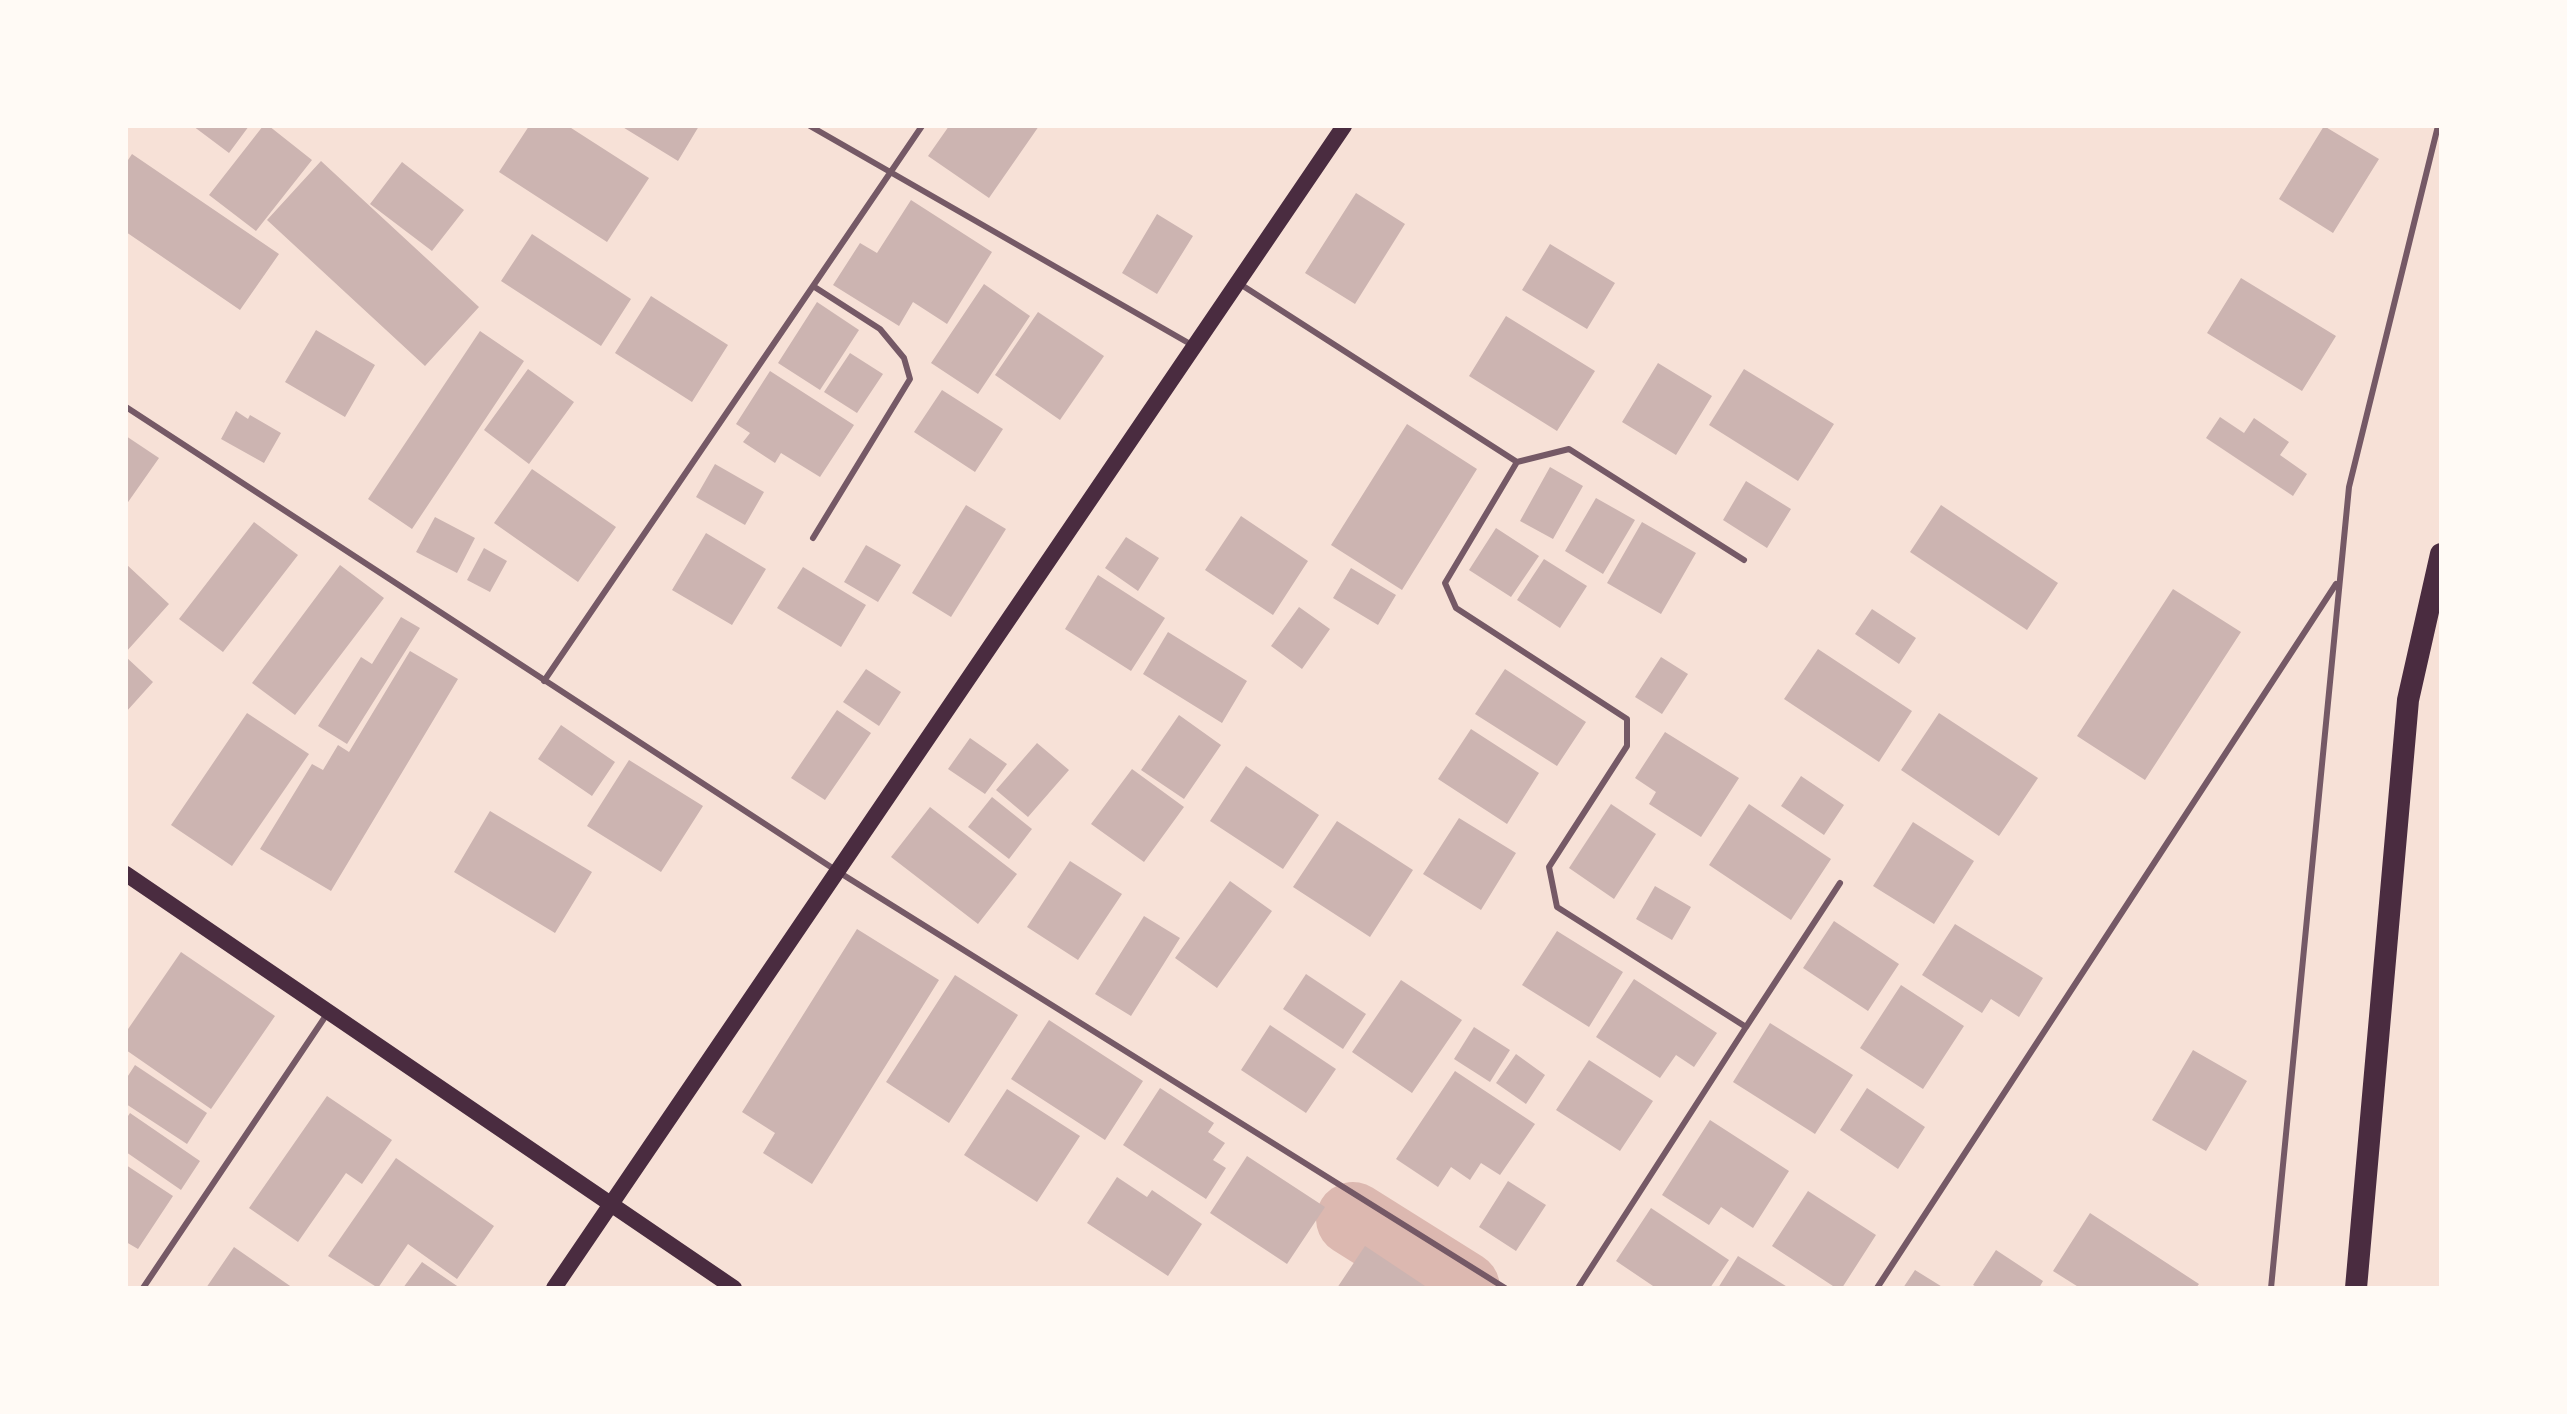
<!DOCTYPE html>
<style>
body{margin:0}
#map{position:relative;width:2567px;height:1414px;overflow:hidden;background:#f7e1d7;font-family:Georgia,serif}
canvas{display:block}
.frame{position:absolute;inset:0;border:128px solid #fffaf5;pointer-events:none}
</style>
<div id="map">
<canvas width="2567" height="1414"></canvas>
<div class="frame"></div>
</div>
<script>
const ctx = document.querySelector('canvas').getContext('2d');
ctx.lineJoin = 'round';
function shape(rows) {
  const path = new Path2D();
  for (const r of rows) {
    path.moveTo(r[0], r[1]);
    for (let i = 2; i < r.length; i += 2) path.lineTo(r[i], r[i + 1]);
  }
  return path;
}
function strokePath(path, color, width, dash) {
  ctx.strokeStyle = color;
  ctx.lineWidth = width;
  ctx.lineCap = dash ? 'butt' : 'round';
  ctx.setLineDash(dash || []);
  ctx.stroke(path);
}
function fill(path, color) {
  ctx.fillStyle = color;
  ctx.fill(path, 'evenodd');
}
const river = shape([
 [1353,1219,1463,1288]
]);
const building = shape([
 [193,126,249,126,229,153],
 [263,126,269,126,312,160,256,231,209,195],
 [529,126,568,126,649,178,607,242,499,172],
 [621,126,699,126,678,161],
 [949,126,1039,126,989,198,928,156],
 [2324,126,2379,159,2333,233,2279,199],
 [132,154,279,254,240,310,126,232,126,163],
 [321,161,479,307,425,366,267,220],
 [402,162,464,210,432,251,370,204],
 [1356,193,1405,224,1355,304,1305,273],
 [911,200,992,252,947,324,913,302,899,326,833,285,860,243,877,253],
 [1157,214,1193,236,1157,294,1122,273],
 [532,234,631,299,601,346,501,281],
 [1550,244,1615,283,1587,329,1522,290],
 [2241,278,2336,336,2302,391,2207,333],
 [984,284,1030,316,978,394,931,363],
 [651,296,728,345,692,402,615,353],
 [817,302,859,330,820,390,778,363],
 [1038,312,1104,356,1060,420,995,375],
 [1506,316,1595,371,1557,431,1469,376],
 [316,330,375,365,345,417,285,382],
 [480,331,524,361,412,529,368,499],
 [850,353,883,374,857,413,824,392],
 [1658,363,1712,396,1676,455,1622,422],
 [528,369,574,402,529,464,484,430],
 [1744,369,1834,424,1798,481,1709,425],
 [770,371,854,425,820,477,781,453,775,463,743,442,750,433,736,424],
 [942,390,1003,429,975,472,914,432],
 [236,411,248,419,250,415,281,433,264,463,221,439],
 [2220,417,2244,433,2254,418,2289,442,2280,455,2307,474,2293,496,2206,438],
 [1407,424,1477,469,1402,590,1331,545],
 [126,436,159,458,126,505],
 [715,464,764,492,745,525,696,497],
 [1550,467,1583,486,1553,539,1520,521],
 [532,469,616,527,578,582,494,523],
 [1746,481,1791,509,1767,548,1723,520],
 [1596,498,1635,520,1603,574,1565,551],
 [966,505,1006,529,951,617,912,593],
 [1941,505,2058,583,2027,630,1910,552],
 [1241,516,1308,561,1273,615,1205,570],
 [435,517,475,538,457,573,416,552],
 [254,522,298,555,223,652,179,619],
 [1642,522,1696,553,1661,614,1607,583],
 [1496,528,1539,556,1511,597,1469,570],
 [706,533,766,569,732,625,672,590],
 [1126,537,1159,558,1138,591,1105,568],
 [866,545,901,565,878,602,844,582],
 [484,548,507,561,490,592,467,580],
 [1544,559,1587,586,1560,628,1517,600],
 [126,564,169,604,126,652],
 [340,565,384,598,295,715,252,683],
 [803,567,866,605,841,647,777,608],
 [1351,568,1396,595,1378,625,1333,598],
 [1098,575,1165,618,1131,671,1065,629],
 [2173,589,2241,632,2145,780,2077,736],
 [1299,607,1330,629,1302,669,1271,646],
 [1872,609,1916,638,1899,664,1855,634],
 [401,617,420,628,347,744,318,726,361,657,372,664],
 [1168,632,1247,681,1222,723,1143,674],
 [1818,649,1912,711,1879,762,1784,699],
 [410,651,458,679,331,891,260,849,312,764,323,770,338,745,349,752],
 [126,657,153,682,126,712],
 [1661,657,1688,674,1662,714,1635,697],
 [866,669,901,692,879,726,843,702],
 [1505,669,1586,722,1557,766,1475,714],
 [837,710,871,733,825,800,791,778],
 [247,713,309,754,232,866,171,825],
 [1939,713,2038,778,1999,836,1901,770],
 [1179,715,1221,745,1184,799,1141,770],
 [561,725,615,762,592,796,538,759],
 [1471,729,1539,773,1507,824,1438,779],
 [1665,732,1739,778,1701,837,1649,804,1656,792,1635,778],
 [970,738,1007,764,985,794,948,769],
 [1037,743,1069,770,1028,817,996,790],
 [629,760,703,806,661,872,587,826],
 [1246,766,1319,815,1283,869,1210,821],
 [1132,769,1184,807,1144,862,1091,824],
 [1801,776,1844,805,1824,835,1781,806],
 [992,797,1032,829,1009,859,968,827],
 [1611,804,1656,834,1614,899,1569,868],
 [1749,804,1831,859,1791,920,1709,865],
 [930,807,1017,874,978,924,891,857],
 [490,811,592,872,555,933,454,872],
 [1459,818,1516,853,1481,910,1423,874],
 [1337,821,1413,870,1370,937,1293,887],
 [1913,822,1974,861,1934,924,1873,886],
 [1070,861,1122,894,1078,960,1027,927],
 [1230,881,1272,911,1217,988,1175,958],
 [1655,886,1691,907,1672,940,1636,919],
 [1144,916,1180,938,1131,1016,1095,994],
 [1834,921,1899,964,1868,1011,1803,968],
 [1955,924,2043,978,2019,1017,1991,999,1982,1013,1922,975],
 [857,929,939,980,812,1184,763,1153,775,1133,742,1112],
 [1557,931,1623,972,1589,1027,1522,985],
 [181,952,275,1016,211,1109,126,1050,126,1032],
 [1306,974,1366,1014,1343,1049,1283,1009],
 [955,975,1018,1015,949,1123,886,1082],
 [1634,979,1717,1033,1694,1067,1676,1055,1660,1078,1596,1037],
 [1401,980,1462,1020,1412,1093,1352,1052],
 [1901,985,1964,1026,1923,1089,1860,1048],
 [1049,1020,1143,1081,1105,1140,1011,1079],
 [1770,1023,1853,1075,1815,1134,1733,1082],
 [1270,1025,1336,1069,1306,1113,1241,1070],
 [1474,1027,1510,1050,1490,1082,1454,1059],
 [2193,1050,2247,1081,2206,1151,2152,1120],
 [1516,1054,1545,1075,1526,1104,1496,1083],
 [1589,1060,1653,1101,1620,1151,1556,1110],
 [135,1065,207,1113,187,1144,126,1104,126,1079],
 [1455,1071,1535,1124,1500,1175,1481,1163,1470,1180,1451,1167,1438,1187,1396,1159],
 [1160,1088,1214,1123,1208,1132,1225,1143,1213,1160,1226,1168,1206,1199,1123,1145],
 [1867,1088,1925,1127,1898,1169,1840,1130],
 [1007,1089,1080,1136,1037,1202,964,1155],
 [327,1096,392,1140,362,1184,346,1173,298,1242,249,1208],
 [130,1113,200,1161,181,1190,126,1152,126,1119],
 [1710,1120,1789,1171,1753,1228,1721,1207,1709,1225,1662,1195],
 [1247,1156,1325,1207,1287,1264,1210,1213],
 [396,1158,494,1226,457,1279,408,1244,378,1288,328,1256],
 [126,1165,173,1196,138,1249,126,1242],
 [1117,1177,1147,1197,1152,1190,1202,1224,1168,1276,1087,1223],
 [1508,1181,1546,1205,1516,1251,1479,1227],
 [1808,1191,1876,1235,1842,1288,1836,1288,1772,1246],
 [1651,1208,1729,1260,1710,1288,1656,1288,1616,1261],
 [2090,1213,2199,1284,2196,1288,2080,1288,2053,1271],
 [1365,1246,1428,1288,1337,1288],
 [234,1247,293,1288,206,1288],
 [1996,1250,2043,1281,2039,1288,1978,1288,1973,1285],
 [1738,1256,1789,1288,1718,1288],
 [422,1262,460,1288,403,1288],
 [1915,1270,1944,1288,1903,1288]
]);
const service = shape([
 [810,126,1192,345],
 [1240,284,1517,462,1445,583,1456,608,1627,719,1627,746,1549,867,1557,907,1746,1027,1578,1288],
 [126,407,837,871,1505,1288],
 [1517,462,1569,449,1744,560],
 [813,538,910,379,904,358,880,329,813,286],
 [544,681,922,126],
 [1746,1027,1840,883],
 [143,1288,327,1014],
 [1877,1288,2336,584],
 [2271,1288,2349,487,2438,126]
]);
const secondary = shape([
 [126,874,734,1288],
 [554,1288,1344,126]
]);
const trunk = shape([
 [2356,1288,2408,700,2441,554]
]);
strokePath(river, '#dcb8b0', 74);
fill(building, '#ccb4b1');
strokePath(service, '#755966', 6);
strokePath(secondary, '#4a2c40', 16);
strokePath(trunk, '#4a2c40', 22);
</script>
